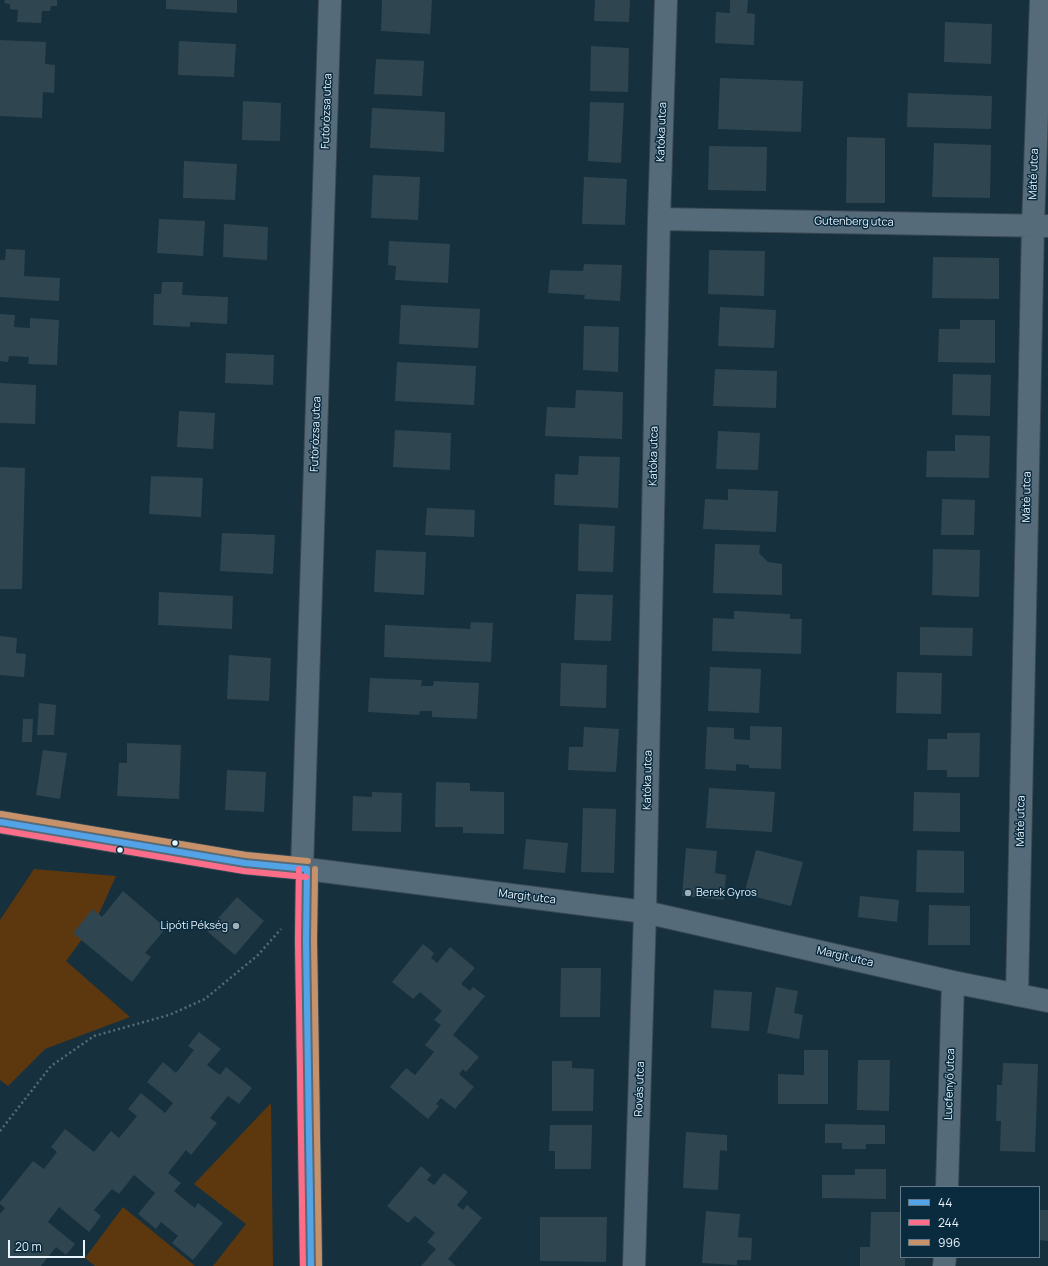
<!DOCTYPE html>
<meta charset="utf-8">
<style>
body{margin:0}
#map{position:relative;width:1048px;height:1266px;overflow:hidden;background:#16303e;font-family:Manrope,sans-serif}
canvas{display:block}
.legend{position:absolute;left:900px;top:1186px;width:140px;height:72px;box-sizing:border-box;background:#0a2a3e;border:1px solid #637b8a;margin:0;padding:5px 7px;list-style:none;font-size:12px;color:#e8f4fd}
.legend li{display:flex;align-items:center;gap:8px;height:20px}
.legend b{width:20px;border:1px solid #637b8a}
.scale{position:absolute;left:8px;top:1240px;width:77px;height:18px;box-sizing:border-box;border:2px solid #e8f4fd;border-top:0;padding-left:5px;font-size:12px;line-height:14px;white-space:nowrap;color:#e8f4fd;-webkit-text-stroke:3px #0a2a3e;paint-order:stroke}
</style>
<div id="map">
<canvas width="1048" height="1266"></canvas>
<ul class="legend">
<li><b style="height:5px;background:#53a3e8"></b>44</li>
<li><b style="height:5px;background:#fb6d88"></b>244</li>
<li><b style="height:5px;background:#c7916a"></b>996</li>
</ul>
<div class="scale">20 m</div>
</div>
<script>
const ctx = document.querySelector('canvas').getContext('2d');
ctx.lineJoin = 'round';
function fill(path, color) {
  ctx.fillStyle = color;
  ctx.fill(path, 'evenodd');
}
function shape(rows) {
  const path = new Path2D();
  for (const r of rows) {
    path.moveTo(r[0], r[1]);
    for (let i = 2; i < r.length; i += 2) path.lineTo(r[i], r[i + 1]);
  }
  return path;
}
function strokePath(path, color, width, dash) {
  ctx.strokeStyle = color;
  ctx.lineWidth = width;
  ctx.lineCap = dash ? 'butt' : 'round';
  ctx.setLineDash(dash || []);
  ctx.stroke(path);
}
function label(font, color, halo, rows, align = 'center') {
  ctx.font = font + ' Manrope,sans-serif';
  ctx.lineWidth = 3;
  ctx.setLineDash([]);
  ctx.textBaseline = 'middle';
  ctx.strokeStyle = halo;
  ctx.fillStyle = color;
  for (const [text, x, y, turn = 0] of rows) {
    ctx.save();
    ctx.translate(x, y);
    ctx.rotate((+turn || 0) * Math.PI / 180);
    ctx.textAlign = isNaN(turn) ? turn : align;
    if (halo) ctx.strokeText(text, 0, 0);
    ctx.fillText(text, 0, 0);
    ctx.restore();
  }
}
const green = shape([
 [34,869,116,876,96,920,66,961,130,1017,45,1049,8,1086,0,1080,0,920],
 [271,1103,273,1266,213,1266,246,1224,194,1184],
 [123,1207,195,1266,95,1266,85,1258]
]);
const building = shape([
 [5,0,57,0,57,6,51,6,50,11,42,11,41,23,17,22,18,10,10,9,10,4,4,3],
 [166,0,237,0,237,13,166,9],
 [382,0,432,0,430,34,381,31],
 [595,0,630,0,629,22,594,21],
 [730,0,748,0,747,13,755,14,754,45,715,43,716,12,730,13],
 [945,22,992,24,991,64,944,62],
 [0,40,46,42,45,64,55,65,54,93,43,92,42,118,0,116],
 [179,41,236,44,234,77,178,75],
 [591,46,629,48,628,92,590,91],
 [376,59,424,61,422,96,374,94],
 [720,78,803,81,801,132,718,129],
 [908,93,992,96,991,129,907,127],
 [243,101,281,103,280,141,242,140],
 [590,102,624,103,621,163,588,161],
 [372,108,445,112,444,152,370,148],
 [847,137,885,138,885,203,846,203],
 [934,143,991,145,990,198,932,197],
 [709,146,767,147,766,191,708,190],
 [184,161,237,164,235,200,183,198],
 [373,175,420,177,418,220,371,218],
 [584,177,627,179,625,225,582,224],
 [159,219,205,221,203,256,157,253],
 [224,224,268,227,267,260,223,257],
 [389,241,450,244,448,283,395,280,396,266,388,265],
 [6,249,25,250,24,276,60,278,59,301,0,297,0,260,5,260],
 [709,250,765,251,764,296,708,294],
 [933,257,999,258,999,299,932,298],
 [584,264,622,265,620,301,584,299,585,295,548,293,550,270,583,271],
 [162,282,183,282,182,295,228,297,227,324,190,322,190,327,153,325,154,294,161,294],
 [401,305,480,309,478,348,399,344],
 [720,307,776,310,774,348,718,346],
 [0,314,15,315,14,327,30,328,30,318,59,320,57,365,28,364,29,357,9,356,8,362,0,361],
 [960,320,995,320,995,363,938,362,939,329,960,329],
 [584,326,619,327,618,372,583,370],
 [226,353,274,355,273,385,225,383],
 [397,362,476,366,474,405,395,401],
 [715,369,777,371,776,408,713,406],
 [953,374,991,375,990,416,952,415],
 [0,383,36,385,35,424,0,423],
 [576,390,623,392,622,439,545,436,547,407,575,408],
 [179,411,215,413,213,449,177,447],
 [395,430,451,433,450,470,393,467],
 [718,431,760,433,758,470,716,469],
 [955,435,990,436,989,478,926,477,927,451,955,451],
 [579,456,620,457,618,508,554,505,555,474,578,475],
 [0,467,25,468,22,589,0,589],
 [151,476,203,478,201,517,149,514],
 [728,489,778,491,776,532,703,529,705,499,728,500],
 [942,499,975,500,974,535,941,535],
 [427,508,475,510,474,537,425,535],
 [579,524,615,526,613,572,578,571],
 [222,533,275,535,273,574,220,571],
 [715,544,760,545,759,553,768,562,782,564,782,595,713,593],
 [933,549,980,550,979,597,932,595],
 [376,550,426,552,424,595,374,592],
 [159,592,233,596,232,629,158,625],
 [576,594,613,595,611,641,574,640],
 [734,611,790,614,790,619,802,619,801,654,712,651,713,618,734,619],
 [471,622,493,623,491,662,384,657,385,625,470,629],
 [920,627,973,628,972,656,920,655],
 [0,636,17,638,16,653,26,654,24,677,0,675],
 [229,655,271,658,269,701,227,699],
 [561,663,607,665,606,708,560,706],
 [710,667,761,669,759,713,708,711],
 [897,672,942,673,941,714,896,713],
 [370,678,422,680,421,686,433,686,434,681,479,683,477,719,432,717,432,711,420,711,419,715,368,712],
 [39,703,56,705,54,735,37,735],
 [23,719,33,719,32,742,22,742],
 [750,726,782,727,781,769,749,768,749,765,736,764,736,771,705,769,707,727,734,728,734,739,750,740],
 [584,727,619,729,616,772,568,770,569,747,583,747],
 [947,733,980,733,979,777,947,777,947,770,927,770,928,739,947,739],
 [127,743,181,745,179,799,117,796,119,763,127,763],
 [43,750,67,753,60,799,36,795],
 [227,770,266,772,264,812,225,810],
 [436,782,470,783,470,791,504,792,504,834,463,833,463,827,435,827],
 [709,788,775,792,772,832,706,828],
 [372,792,402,793,401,832,352,831,353,796,372,797],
 [914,792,960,793,960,832,913,831],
 [583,808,616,809,614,873,581,872],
 [526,839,568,843,565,873,523,869],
 [686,848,717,851,715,873,726,875,724,900,682,896],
 [756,850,803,862,791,906,744,894],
 [917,850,964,851,964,893,916,892],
 [123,891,166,928,145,953,151,957,132,982,73,933,93,909,102,917],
 [860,896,899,900,897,922,858,917],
 [237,897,264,921,235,955,207,931],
 [929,905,970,906,970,945,928,945],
 [423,944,434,953,431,958,437,963,450,947,475,968,461,984,470,991,473,987,485,996,453,1035,479,1057,466,1072,463,1069,459,1074,474,1087,455,1109,441,1098,436,1104,439,1106,428,1119,390,1087,406,1068,415,1075,434,1052,425,1045,441,1025,434,1020,442,1011,420,992,413,999,392,982],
 [561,968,601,968,600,1017,560,1017],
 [776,987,798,991,794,1013,803,1015,799,1039,767,1033],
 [714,990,752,992,749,1031,711,1028],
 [199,1032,221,1049,207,1065,220,1075,226,1067,252,1088,239,1104,228,1096,210,1118,217,1123,191,1155,186,1150,168,1173,181,1183,174,1191,195,1208,198,1203,223,1223,193,1260,172,1243,178,1236,161,1222,156,1229,138,1214,155,1193,134,1175,119,1194,112,1189,94,1210,101,1216,89,1232,59,1207,48,1222,75,1244,66,1255,56,1247,41,1266,0,1266,0,1214,5,1208,0,1204,0,1202,33,1161,44,1169,57,1152,51,1147,65,1129,94,1152,111,1131,119,1138,137,1116,128,1109,141,1093,165,1113,173,1103,147,1082,163,1062,176,1073,194,1050,188,1046],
 [804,1050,828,1050,828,1104,778,1104,778,1074,804,1075],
 [858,1060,890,1060,889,1111,857,1110],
 [552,1061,572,1061,572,1068,594,1069,593,1111,552,1111],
 [1003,1063,1038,1064,1035,1152,1000,1151,1001,1121,996,1121,997,1085,1002,1085],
 [825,1124,885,1125,885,1144,866,1144,866,1149,842,1149,842,1143,825,1143],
 [550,1125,592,1125,591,1169,555,1169,555,1151,549,1151],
 [686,1132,727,1135,727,1151,720,1150,718,1190,683,1188],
 [421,1166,431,1175,427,1180,434,1185,444,1173,468,1192,457,1205,463,1210,467,1205,482,1218,448,1259,456,1266,421,1266,436,1249,427,1242,435,1233,415,1216,408,1223,387,1206],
 [855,1169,886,1169,886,1199,822,1198,822,1175,855,1175],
 [1039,1210,1048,1210,1048,1241,1039,1240],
 [706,1211,740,1214,738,1237,752,1238,751,1260,737,1260,737,1265,702,1263],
 [871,1212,901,1212,901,1257,905,1257,905,1266,860,1266,860,1247,870,1247],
 [540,1217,607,1217,606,1262,540,1261]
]);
const path = shape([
 [0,1131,51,1066,94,1036,169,1015,205,999,258,955,281,929]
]);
const minor = shape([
 [659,219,1047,226],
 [0,822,245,863,307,869,645,912,953,982,1048,1001],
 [302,869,330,0],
 [307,869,306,940,311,1266],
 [1017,995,1033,226,1041,0],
 [947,1187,953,982],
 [634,1266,645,912,659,219,666,0],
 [944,1266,945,1257]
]);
const bus1 = shape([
 [0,822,245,863,307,869],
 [307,869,306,940,311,1266]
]);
const bus2 = shape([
 [0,830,244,871,306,877],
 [299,869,298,940,303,1266]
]);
const bus3 = shape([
 [1,814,246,855,308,861],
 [315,869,314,940,319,1266]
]);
const markers = [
 [175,843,3.5,"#e8f4fd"],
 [120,850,3.5,"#e8f4fd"],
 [688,893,4,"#9eafba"],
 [236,926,4,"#9eafba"]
];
const streetNames = [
 ["Futórózsa utca",327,111,-88],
 ["Katóka utca",662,132,-88],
 ["Máté utca",1034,174,-88],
 ["Gutenberg utca",854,222,1],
 ["Futórózsa utca",316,434,-88],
 ["Katóka utca",654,456,-89],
 ["Máté utca",1027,497,-89],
 ["Katóka utca",648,780,-89],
 ["Máté utca",1021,821,-89],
 ["Margit utca",527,897,7],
 ["Margit utca",845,957,13],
 ["Lucfenyő utca",950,1084,-88],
 ["Rovás utca",640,1089,-88]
];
const poiNames = [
 ["Berek Gyros",696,893],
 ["Lipóti Pékség",228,926,"right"]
];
fill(green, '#5d380e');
fill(building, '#2f4650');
strokePath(minor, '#394952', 24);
strokePath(path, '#586c77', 2.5, [2, 3]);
strokePath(minor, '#566b79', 22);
strokePath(bus1, '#53a3e8', 6);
strokePath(bus2, '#fb6d88', 6);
strokePath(bus3, '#c7916a', 6);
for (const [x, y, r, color] of markers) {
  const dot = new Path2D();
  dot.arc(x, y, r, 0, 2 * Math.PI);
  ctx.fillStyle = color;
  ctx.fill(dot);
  strokePath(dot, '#0a2a3e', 1.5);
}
label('11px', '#e8f4fd', '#0a2a3e', streetNames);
label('11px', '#e8f4fd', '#0a2a3e', poiNames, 'left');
</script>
